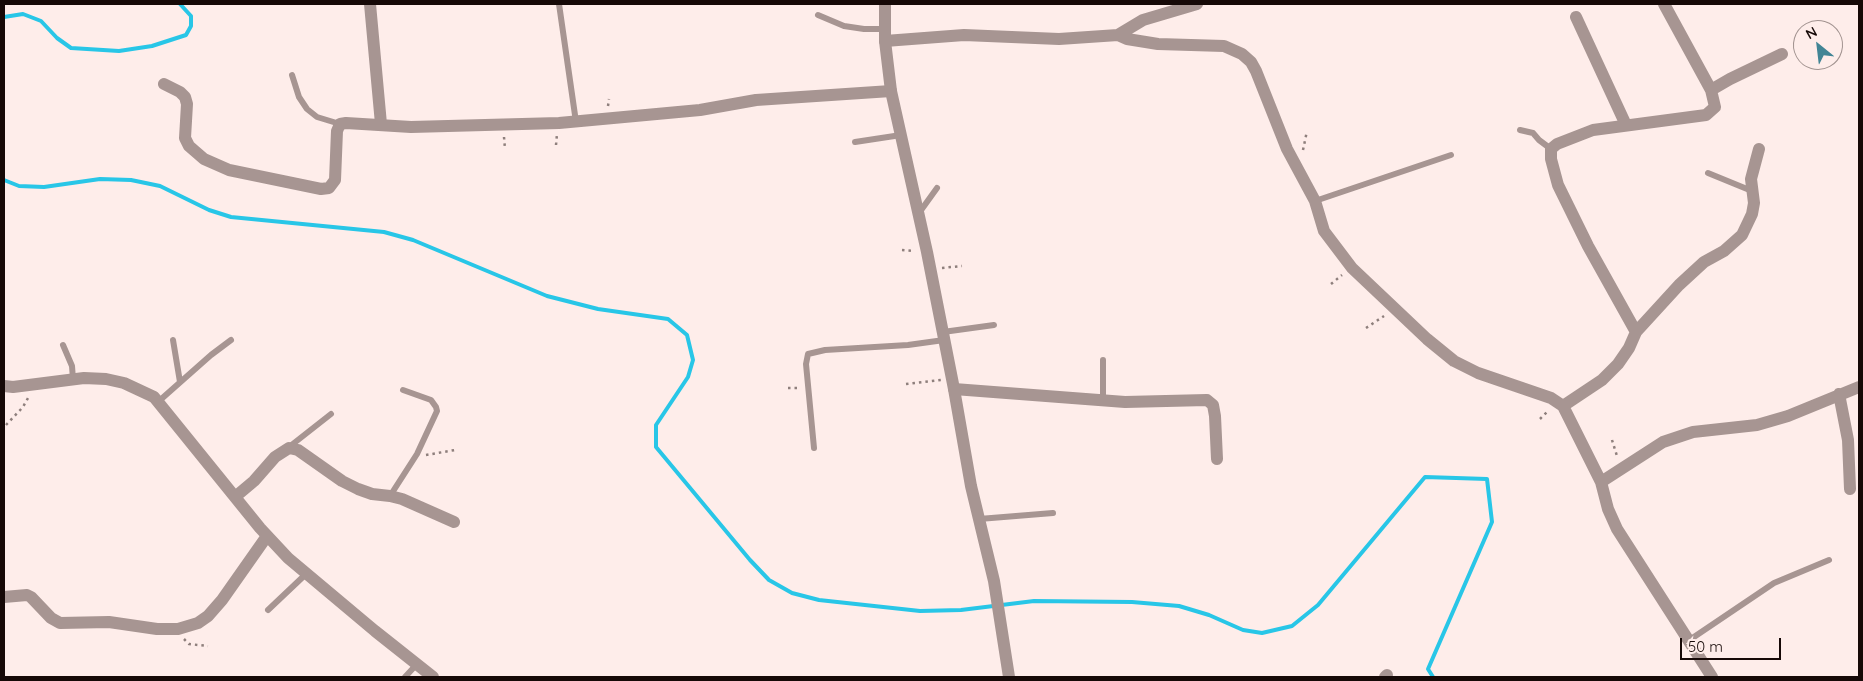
<!DOCTYPE html>
<style>
body{margin:0}
#map{position:relative;width:1863px;height:681px;overflow:hidden;background:#feedea;font-family:Quicksand,sans-serif}
canvas{display:block}
.frame{position:absolute;inset:0;border:5px solid #160907;pointer-events:none}
.north{position:absolute;left:1793px;top:20px;width:50px;height:50px;box-sizing:border-box;background:#feedea;border:1px solid #a1928f;border-radius:50%;rotate:331deg;font-size:14px;font-weight:700;line-height:20px;text-align:center;color:#160907}
.north::after{content:'';display:block;margin:auto;width:18px;height:22px;background:#428595;clip-path:polygon(50% 0,100% 100%,50% 72%,0 100%)}
.scale{position:absolute;left:1680px;top:638px;width:101px;height:22px;box-sizing:border-box;border:2px solid #160907;border-top:0;padding-left:6px;font-size:15px;line-height:18px;white-space:nowrap;color:#160907;-webkit-text-stroke:4px #feedea;paint-order:stroke}
</style>
<div id="map">
<canvas width="1863" height="681"></canvas>
<div class="frame"></div>
<div class="north">N</div>
<div class="scale">50 m</div>
</div>
<script>
const ctx = document.querySelector('canvas').getContext('2d');
ctx.lineJoin = 'round';
function shape(rows) {
  const path = new Path2D();
  for (const r of rows) {
    path.moveTo(r[0], r[1]);
    for (let i = 2; i < r.length; i += 2) path.lineTo(r[i], r[i + 1]);
  }
  return path;
}
function strokePath(path, color, width, dash) {
  ctx.strokeStyle = color;
  ctx.lineWidth = width;
  ctx.lineCap = dash ? 'butt' : 'round';
  ctx.setLineDash(dash || []);
  ctx.stroke(path);
}
const stream = shape([
 [4,17,23,14,41,21,57,38,71,48,119,51,152,46,186,35,191,26,191,16,180,4],
 [4,180,19,186,44,187,100,179,131,180,160,186,209,210,231,217,384,232,413,240,547,296,598,309,668,319,687,335,693,360,688,377,656,425,656,447,750,560,769,580,792,593,819,600,920,611,961,610,1034,601,1132,602,1179,606,1209,615,1243,630,1262,633,1292,626,1318,605,1425,477,1487,479,1492,522,1428,669,1433,677]
]);
const path = shape([
 [608,106,609,99],
 [504,137,505,149],
 [556,145,557,134],
 [1303,150,1307,131],
 [902,250,913,251],
 [942,268,962,266],
 [1331,284,1342,275],
 [1366,328,1384,316],
 [906,384,941,380],
 [788,388,799,388],
 [1540,419,1548,411],
 [6,425,23,407,28,398],
 [1612,440,1617,456],
 [426,455,455,450],
 [184,639,189,644,208,646]
]);
const service = shape([
 [559,4,576,122],
 [818,15,844,26,864,29,885,29],
 [292,75,299,97,307,109,317,117,340,124],
 [1520,130,1533,133,1539,140,1551,149],
 [855,142,901,135],
 [1708,173,1752,191],
 [1315,201,1451,155],
 [919,213,937,188],
 [943,332,994,325],
 [173,340,180,382],
 [63,345,72,366,73,379],
 [1103,360,1103,400],
 [159,401,211,355,231,340],
 [289,447,331,414],
 [814,448,806,364,808,354,825,350,908,345,944,340],
 [390,496,417,454,437,411,436,407,431,400,403,390],
 [979,519,1053,513],
 [268,610,306,574],
 [1688,641,1774,583,1829,560],
 [405,677,417,664]
]);
const minor = shape([
 [370,4,381,124],
 [1664,4,1711,90],
 [1576,17,1626,125],
 [1118,35,1143,20,1197,4],
 [885,41,964,35,1059,39,1118,35,1127,39,1158,44,1224,46,1242,54,1251,62,1256,71,1287,149,1315,201,1324,231,1352,268,1427,339,1454,361,1478,373,1551,398,1563,406,1601,482,1608,509,1617,529,1712,677],
 [164,84,180,92,185,97,187,104,185,138,189,146,204,159,229,170,321,189,329,188,335,180,337,131,340,124,346,123,411,127,559,123,700,110,756,100,891,91],
 [1636,332,1588,246,1558,185,1551,159,1551,149,1557,144,1593,130,1706,115,1715,107,1711,90,1730,79,1782,54],
 [4,386,13,387,84,378,106,379,124,383,154,397,260,528,288,558,375,631,433,677],
 [954,389,1125,402,1207,400,1213,405,1215,416,1217,459],
 [1839,394,1848,440,1850,489],
 [1563,406,1602,380,1618,364,1629,348,1636,332,1679,285,1704,262,1724,251,1742,235,1752,214,1754,203,1751,179,1759,149],
 [1601,482,1663,442,1693,432,1757,425,1788,416,1859,387],
 [235,497,254,481,275,457,289,448,298,450,342,481,358,489,372,494,390,496,402,499,454,522],
 [4,597,27,595,31,597,51,618,60,623,109,622,157,629,178,629,198,623,208,616,222,600,267,536],
 [1385,677,1387,675]
]);
const tertiary = shape([
 [885,4,885,41,891,91,927,252,954,389,971,486,994,581,1009,677]
]);
strokePath(stream, '#28c6e7', 4);
strokePath(path, '#8e7f7c', 2.5, [2.5, 4]);
strokePath(service, '#a79592', 6);
strokePath(minor, '#a79592', 12);
strokePath(tertiary, '#a79592', 12);
</script>
